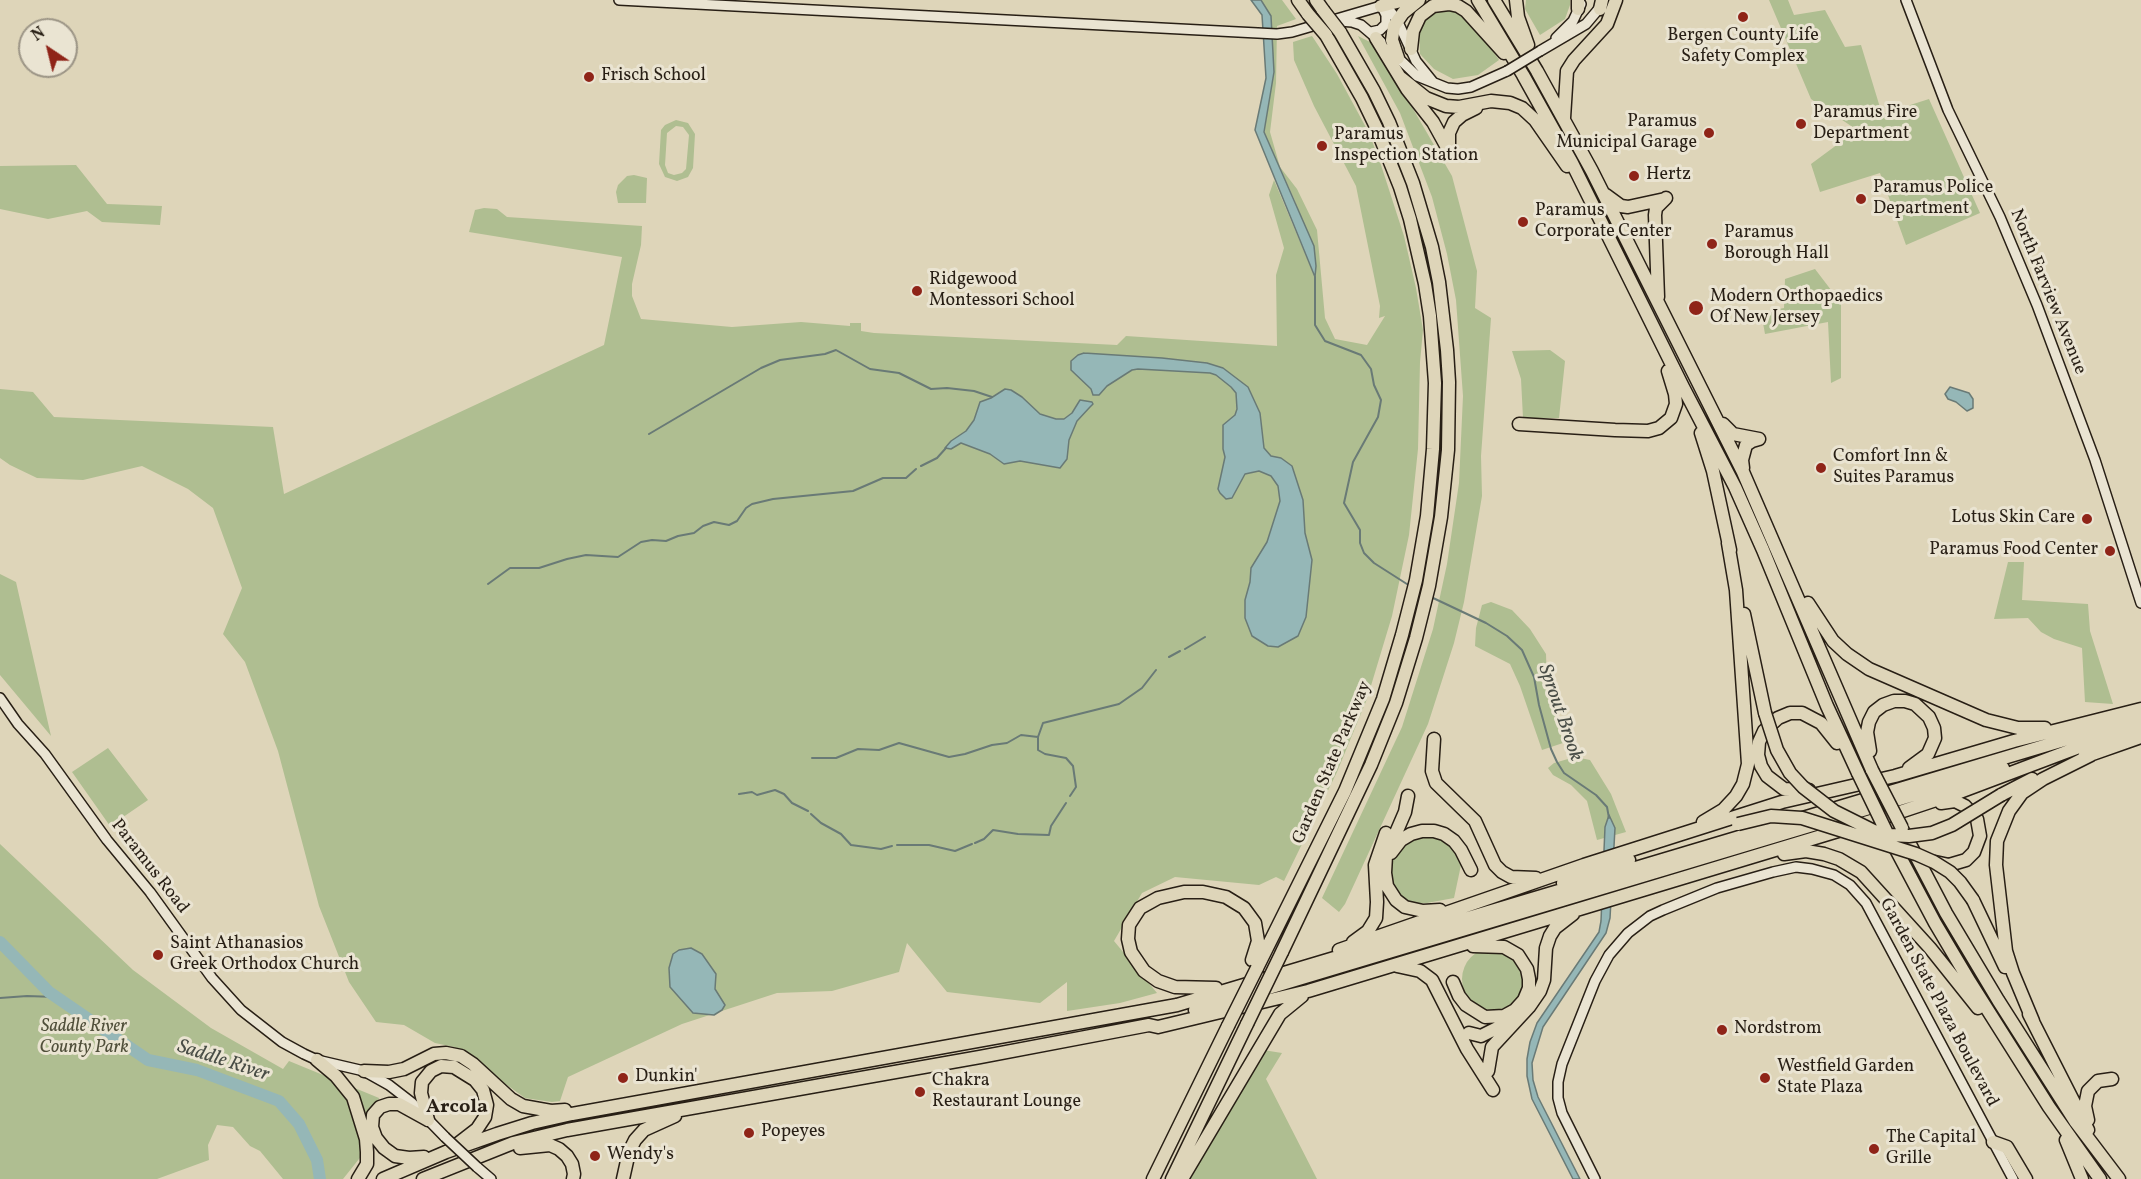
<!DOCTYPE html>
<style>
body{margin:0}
#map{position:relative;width:2141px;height:1179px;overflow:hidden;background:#ded5b9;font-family:Vollkorn,serif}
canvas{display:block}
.north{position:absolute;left:18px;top:18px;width:60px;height:60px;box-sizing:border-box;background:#eae4d2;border:2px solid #9c9586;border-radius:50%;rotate:325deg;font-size:16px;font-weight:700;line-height:24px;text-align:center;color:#281f15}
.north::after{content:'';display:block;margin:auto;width:21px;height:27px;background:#8f2418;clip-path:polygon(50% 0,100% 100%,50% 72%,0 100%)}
</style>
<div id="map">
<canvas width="2141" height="1179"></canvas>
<div class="north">N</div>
</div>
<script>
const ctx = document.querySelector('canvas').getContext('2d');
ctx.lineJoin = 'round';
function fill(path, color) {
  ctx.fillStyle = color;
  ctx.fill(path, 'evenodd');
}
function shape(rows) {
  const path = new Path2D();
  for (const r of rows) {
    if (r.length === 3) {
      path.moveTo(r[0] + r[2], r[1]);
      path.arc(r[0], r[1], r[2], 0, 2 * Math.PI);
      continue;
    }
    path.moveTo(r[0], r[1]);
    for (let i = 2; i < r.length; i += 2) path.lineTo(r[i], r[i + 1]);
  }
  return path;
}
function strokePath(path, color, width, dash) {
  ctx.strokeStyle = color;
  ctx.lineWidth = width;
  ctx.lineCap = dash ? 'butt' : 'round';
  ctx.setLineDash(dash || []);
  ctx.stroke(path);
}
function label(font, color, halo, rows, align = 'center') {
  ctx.font = font + ' Vollkorn,serif';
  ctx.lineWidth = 6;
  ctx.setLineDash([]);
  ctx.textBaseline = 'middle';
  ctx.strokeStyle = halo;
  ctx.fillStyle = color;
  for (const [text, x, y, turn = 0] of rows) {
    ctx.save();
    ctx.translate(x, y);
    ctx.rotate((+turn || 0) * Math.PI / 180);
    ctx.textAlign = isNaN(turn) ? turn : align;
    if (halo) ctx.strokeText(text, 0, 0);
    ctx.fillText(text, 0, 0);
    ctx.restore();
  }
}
const green = shape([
 [1261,0,1282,0,1296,19,1277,26,1276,83,1270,132,1280,167,1297,189,1317,230,1325,318,1335,339,1367,345,1385,316,1379,318,1380,306,1356,186,1314,106,1294,60,1293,42,1312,36,1337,74,1369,133,1381,165,1404,236,1416,288,1423,330,1420,362,1418,449,1409,535,1392,616,1367,699,1337,772,1284,881,1276,877,1259,885,1175,877,1142,893,1114,941,1157,993,1120,1003,1067,1011,1067,982,1040,1003,947,992,907,943,899,972,832,991,777,993,682,1024,568,1077,560,1101,552,1102,525,1098,454,1047,435,1043,404,1025,376,1022,349,982,319,906,278,751,245,662,223,634,242,588,213,508,188,489,142,466,83,480,37,478,10,465,0,458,0,389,33,392,54,417,273,427,284,494,604,345,622,257,469,232,475,210,484,208,497,209,507,217,642,226,641,245,632,284,632,296,641,319,732,327,801,322,850,326,850,323,861,323,861,331,874,333,1117,345,1126,336,1277,346,1276,275,1284,248,1269,195,1274,180,1314,275,1295,201,1264,132,1274,72,1271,16],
 [1526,0,1570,0,1570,5,1565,19,1540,35,1525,9],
 [1769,0,1788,0,1794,15,1825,10,1845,47,1861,45,1882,114,1929,99,1980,213,1906,245,1880,173,1820,192,1811,164,1857,130,1811,99],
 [1446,9,1457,11,1477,28,1499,60,1478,75,1453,79,1434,69,1420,54,1419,33,1427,16],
 [1358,36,1376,45,1452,176,1477,271,1475,308,1491,318,1481,456,1482,496,1464,602,1454,643,1428,724,1345,904,1339,912,1322,898,1402,727,1433,629,1447,564,1459,483,1463,396,1456,300,1447,254,1432,197,1400,113],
 [676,120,688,123,695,134,693,168,688,177,677,181,665,177,659,164,661,130,665,125],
 [676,126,683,127,689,135,686,169,682,173,674,175,668,173,665,165,667,133],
 [76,165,107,204,162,206,160,225,102,222,87,211,48,219,0,209,0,166],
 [634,175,647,178,646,203,618,203,616,192,618,185,627,176],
 [1815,269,1841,303,1841,378,1831,383,1828,322,1765,334,1761,312,1784,308,1785,279],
 [1550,350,1565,361,1559,418,1523,418,1521,379,1512,351],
 [2008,562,2024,562,2022,600,2088,604,2090,631,2113,704,2085,702,2082,648,2054,639,2041,632,2028,618,1994,619],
 [0,574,16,582,51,736,0,675],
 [1491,602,1512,610,1530,629,1546,654,1547,684,1563,743,1542,750,1520,686,1510,664,1475,646,1476,628,1482,605],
 [108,748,148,800,110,826,72,772],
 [1575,757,1590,760,1611,794,1626,832,1597,840,1587,801,1571,785,1553,775,1548,768,1554,763],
 [1432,835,1451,843,1461,865,1454,898,1427,903,1410,903,1399,895,1390,884,1387,869,1395,850,1412,836],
 [0,844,133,970,211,1028,283,1069,289,1061,379,1098,363,1154,343,1179,283,1179,260,1151,250,1146,233,1127,217,1125,208,1145,209,1160,157,1179,0,1179],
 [1493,979,31],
 [1263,1050,1282,1053,1266,1079,1317,1179,1190,1179]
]);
const water = shape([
 [1251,0,1261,0,1271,16,1274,72,1264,132,1314,246,1316,266,1315,277,1255,130,1266,78,1262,15,1251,0],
 [1084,353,1162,358,1207,363,1223,368,1248,387,1260,413,1264,448,1271,456,1281,458,1292,466,1303,500,1305,533,1312,560,1306,617,1298,636,1278,647,1268,646,1252,636,1245,618,1245,600,1250,582,1251,568,1267,542,1280,501,1278,486,1271,476,1259,471,1245,474,1232,498,1226,499,1220,493,1218,489,1225,457,1223,449,1223,425,1235,415,1237,409,1236,393,1231,387,1216,375,1210,373,1138,369,1132,370,1107,386,1099,395,1093,395,1091,389,1071,370,1071,361,1078,355,1084,353],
 [1950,387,1969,393,1973,399,1973,408,1967,411,1956,402,1948,399,1945,394,1950,387],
 [1005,389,1011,390,1022,397,1040,414,1056,419,1064,419,1072,413,1080,400,1092,402,1093,404,1090,407,1077,421,1069,440,1067,459,1060,468,1020,461,1004,464,990,454,961,443,951,449,945,448,951,441,966,431,974,420,980,402,991,398,1005,389],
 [1609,815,1615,828,1610,918,1606,933,1543,1027,1532,1063,1533,1080,1538,1097,1580,1179,1573,1179,1532,1099,1527,1076,1527,1059,1530,1042,1537,1023,1599,932,1601,921,1605,827,1609,815],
 [691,948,702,954,716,974,715,989,725,1005,722,1010,714,1015,693,1013,670,987,669,968,673,954,679,950,691,948]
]);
const stream = shape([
 [1315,277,1315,325,1325,341,1361,355,1371,369,1374,385,1381,400,1378,417,1353,462,1344,503,1360,530,1360,543,1364,553,1374,563,1410,586],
 [649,434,761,368,780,360,825,354,836,350,870,369,899,373,931,389,947,388,974,391,992,397],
 [921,466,937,458,946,448],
 [488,584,510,568,539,568,567,559,586,555,618,557,641,542,652,540,666,541,678,536,694,533,703,526,714,522,729,525,737,521,746,508,752,504,773,499,853,491,883,478,906,478,916,469],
 [1431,597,1486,623,1507,636,1522,650,1534,677,1539,705,1551,749,1557,762,1564,773,1596,795,1607,807,1609,818],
 [1185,649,1205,637],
 [1169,657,1180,651],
 [812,758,836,758,858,749,879,750,899,743,949,757,965,754,992,745,1007,743,1021,735,1038,737],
 [739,794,752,792,757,795,775,790,784,794,792,803,808,811],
 [1070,796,1076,787,1073,766,1066,758,1045,754,1038,750,1038,737,1043,723,1119,704,1142,688,1156,670],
 [811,814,821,823,841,834,851,845,881,849,892,846],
 [975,843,984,839,993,830,1018,834,1049,835,1051,826,1066,803],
 [897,845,929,845,955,851,972,844],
 [0,998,27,996,56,997]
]);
const river = shape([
 [0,942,49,992,148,1060,197,1070,279,1101,299,1124,317,1160,320,1179]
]);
const secondary = shape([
 [619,0,1277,34,1292,32,1381,6],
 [1906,0,1948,110,2000,217,2037,305,2095,460,2141,603],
 [1381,6,1391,12,1397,20,1416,61,1433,82],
 [1339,21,1352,22,1361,25,1381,42],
 [1371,32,1380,30,1386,24,1386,15,1382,7],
 [1556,38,1573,21,1581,4],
 [1540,51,1586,24,1602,5],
 [1394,54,1417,76,1447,88,1458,89,1471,87,1507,71],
 [0,698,18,724,45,754,107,840,150,892,212,978,241,1010,282,1042,304,1054,317,1060,364,1071,389,1085,411,1102,445,1137],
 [477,1167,491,1179],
 [1595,1179,1562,1113,1558,1098,1558,1082,1562,1064,1595,981,1609,955,1628,933,1650,916,1663,910,1717,888,1773,872,1796,867,1812,869,1834,875,1850,885,1866,903,2013,1179]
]);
const highway = shape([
 [1298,0,1308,14],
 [1316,0,1323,10],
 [1478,0,1523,75,1572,163,1683,387,1735,487,1763,550,1827,706,1858,773],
 [1494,0,1537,71,1592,171,1743,472,1872,770],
 [1516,0,1518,17,1528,45],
 [1578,0,1578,9],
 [1381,6,1405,0],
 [1600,9,1602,0],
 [1376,38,1407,89,1433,122,1449,151],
 [1411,49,1413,31,1420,16,1433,6,1449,4,1458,6,1466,11,1504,53],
 [1398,58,1392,40,1394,26,1403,13,1419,0],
 [1401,78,1426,98,1446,106,1459,107,1491,101,1510,103,1522,108,1535,120,1567,166],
 [1564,118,1567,71,1574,60,1607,24,1616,0],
 [1449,149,1449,133,1454,122,1462,115,1476,108],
 [1606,195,1621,206,1628,207,1665,199],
 [1658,297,1655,215,1656,208,1666,198],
 [1519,424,1615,430,1648,431,1659,428,1671,418,1676,404,1675,394,1668,371],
 [1723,424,1733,434,1759,439],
 [1701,433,1713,471,1730,550],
 [1743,468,1742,460,1746,445,1752,441,1759,439],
 [1808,603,1833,641,1847,654,1869,669,1986,720,2018,728,2045,728],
 [1744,614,1765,713],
 [1434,739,1432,771,1436,783,1475,821,1495,865,1502,872,1511,877,1536,878],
 [2083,745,2141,728],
 [1870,751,1867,732,1869,722,1874,712,1883,705,1894,701,1905,701,1915,704,1929,717,1934,728,1935,738,1928,754,1909,768],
 [2084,757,2141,737],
 [1809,790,1784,789,1767,776,1761,766,1758,755,1759,742,1764,731,1778,718,1790,713,1802,713,1821,723,1837,743],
 [2001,795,2032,779],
 [1408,796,1405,812,1386,856,1385,873,1387,886,1396,900,1405,907,1423,911,1440,910],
 [1703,822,1723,810,1736,796,1743,784,1748,764,1736,590,1728,543],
 [1902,829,1946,913,1998,1000,2075,1121,2119,1179],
 [1891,840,1935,923,1970,982,2049,1107,2100,1179],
 [1391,853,1401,840,1411,834,1422,831,1434,831,1444,834,1454,841,1461,850,1471,870],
 [1784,854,1806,851,1824,854,1839,859,1861,872,1930,948,1978,1008],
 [1935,862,1949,865,1966,860,1974,852,1980,836,1977,819,1965,806,1955,801,1941,803],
 [1563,883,1629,860],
 [1973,900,2005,967],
 [1353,942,1368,931,1376,918,1377,902,1375,865,1386,833],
 [1339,950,1584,865,1782,802,1895,776,2014,741,2141,709],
 [1282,952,1371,765,1396,703,1416,638,1429,586,1441,517,1448,450,1449,382,1447,350,1439,282,1432,247,1413,183,1389,122,1374,91,1340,32],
 [1397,966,1420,971,1432,980,1467,1049,1493,1090],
 [1257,968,1345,791,1383,699,1402,635,1416,580,1427,516,1433,449,1435,383,1430,316,1425,284,1410,219,1400,187,1376,127,1362,98,1326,35],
 [1453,982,1459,996,1466,1005,1485,1017,1504,1016,1515,1010,1524,1000,1529,988,1529,979,1527,969,1518,955,1504,947,1473,946],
 [1216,988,1175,987,1158,981,1144,971,1131,952,1128,939,1129,925,1140,908,1158,898,1184,892,1203,892,1226,897,1244,908,1255,923,1258,941,1252,960],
 [1195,1010,2003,768],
 [2029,1014,2088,1130],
 [2033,1021,2013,973,2006,951,1996,865,1997,841,2009,811,2022,793,2043,779,2091,755],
 [1469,1033,1481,1036,1511,1021],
 [317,1060,336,1076,353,1097,366,1139,367,1152,367,1164,358,1179],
 [364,1071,389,1072,404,1069,434,1054,446,1053,461,1056,473,1064,511,1099,523,1106,551,1111,565,1110],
 [1488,1071,1492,1047,1529,1007,1540,991,1544,980,1546,948,1550,936,1555,928,1573,914],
 [428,1120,421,1093,422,1082,431,1071,441,1066,454,1067,475,1080,483,1090,487,1105,485,1117,477,1129,455,1146],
 [2088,1120,2085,1106,2088,1091,2098,1081,2112,1079],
 [2066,1140,2082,1179],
 [1993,1142,2007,1147,2026,1179],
 [520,1148,550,1145,559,1149,567,1156,572,1164,574,1174,573,1179],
 [424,1157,409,1158,395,1156,384,1148,376,1138,372,1127,373,1115,380,1107,389,1104,399,1104,428,1120],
 [383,1179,446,1152,497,1134,532,1123,572,1114,1177,1005,2141,717],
 [423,1179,513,1143,567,1130,980,1057,1149,1025,1158,1027,1308,991,1891,815,1960,792,2090,743],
 [623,1179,629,1152,635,1140,644,1130,675,1116],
 [1153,1179,1228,1026],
 [1172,1179,1247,1024],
 [1182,1179,1280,1014,1302,996]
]);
const secondaryBridge = shape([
 [1507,71,1540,51],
 [445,1137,477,1167]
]);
const highwayBridge = shape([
 [1323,10,1340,32],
 [1308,14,1326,35],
 [1765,713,1777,750,1790,773,1803,787,1834,811,1874,831,1890,835,1909,836,1932,833,1952,825,2001,795],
 [1872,770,1902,828],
 [1858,773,1886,831],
 [1738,824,1771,816,1802,818,1916,854,1934,862,1950,872,1960,882,1973,900],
 [1247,1024,1282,952],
 [1228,1026,1257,968]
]);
const markers = [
 [1743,17,6,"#8f2418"],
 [589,77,6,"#8f2418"],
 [1801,124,6,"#8f2418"],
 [1709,133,6,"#8f2418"],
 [1322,146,6,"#8f2418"],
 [1634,176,6,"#8f2418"],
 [1861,199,6,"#8f2418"],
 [1523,222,6,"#8f2418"],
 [1712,244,6,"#8f2418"],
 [917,291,6,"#8f2418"],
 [1696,308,8,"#8f2418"],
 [1821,468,6,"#8f2418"],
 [2087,519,6,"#8f2418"],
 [2110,551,6,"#8f2418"],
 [158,955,6,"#8f2418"],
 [1722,1030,6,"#8f2418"],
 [623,1078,6,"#8f2418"],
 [1765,1078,6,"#8f2418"],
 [920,1092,6,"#8f2418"],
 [749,1133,6,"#8f2418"],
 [1874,1149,6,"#8f2418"],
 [595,1156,6,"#8f2418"]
];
const poiNames = [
 ["Bergen County Life",1743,37,"center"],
 ["Safety Complex",1743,58,"center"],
 ["Frisch School",601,77],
 ["Paramus Fire",1813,114],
 ["Department",1813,135],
 ["Paramus",1697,123,"right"],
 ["Municipal Garage",1697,144,"right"],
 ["Paramus",1334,136],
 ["Inspection Station",1334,157],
 ["Hertz",1646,176],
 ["Paramus Police",1873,189],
 ["Department",1873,210],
 ["Paramus",1535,212],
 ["Corporate Center",1535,233],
 ["Paramus",1724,234],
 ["Borough Hall",1724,255],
 ["Ridgewood",929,281],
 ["Montessori School",929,302],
 ["Modern Orthopaedics",1710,298],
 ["Of New Jersey",1710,319],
 ["Comfort Inn &",1833,458],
 ["Suites Paramus",1833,479],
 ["Lotus Skin Care",2075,519,"right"],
 ["Paramus Food Center",2098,551,"right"],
 ["Saint Athanasios",170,945],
 ["Greek Orthodox Church",170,966],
 ["Nordstrom",1734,1030],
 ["Westfield Garden",1777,1068],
 ["State Plaza",1777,1089],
 ["Dunkin'",635,1078],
 ["Chakra",932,1082],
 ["Restaurant Lounge",932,1103],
 ["Popeyes",761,1133],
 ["The Capital",1886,1139],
 ["Grille",1886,1160],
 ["Wendy's",607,1156]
];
const streetNames = [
 ["North Farview Avenue",2047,292,68],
 ["Garden State Parkway",1333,763,-67],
 ["Paramus Road",149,867,52],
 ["Garden State Plaza Boulevard",1938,1003,62]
];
const parkNames = [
 ["Saddle River",84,1028],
 ["County Park",84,1049]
];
const waterNames = [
 ["Sprout Brook",1559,713,71],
 ["Saddle River",223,1062,18]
];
const neighbourhoodNames = [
 ["Arcola",457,1108]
];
fill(green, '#afbe91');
fill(water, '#95b7b7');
strokePath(water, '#697a76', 1.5);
strokePath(stream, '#697a76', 2);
strokePath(river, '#95b7b7', 12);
strokePath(secondary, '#281f15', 12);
strokePath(highway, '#281f15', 15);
strokePath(secondary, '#eae4d2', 9);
strokePath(highway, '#ded5b9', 12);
strokePath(secondaryBridge, '#281f15', 12, []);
strokePath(highwayBridge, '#281f15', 15, []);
strokePath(secondaryBridge, '#eae4d2', 9);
strokePath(highwayBridge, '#ded5b9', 12);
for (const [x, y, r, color] of markers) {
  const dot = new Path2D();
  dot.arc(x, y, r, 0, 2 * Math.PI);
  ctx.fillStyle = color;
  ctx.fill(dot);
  strokePath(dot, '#eae4d2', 2);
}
label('18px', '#281f15', '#eae4d2', poiNames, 'left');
label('18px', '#281f15', '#eae4d2', streetNames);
label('italic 18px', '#504f3a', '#eae4d2', parkNames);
label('italic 20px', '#494d46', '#eae4d2', waterNames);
label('bold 20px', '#281f15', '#eae4d2', neighbourhoodNames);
</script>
